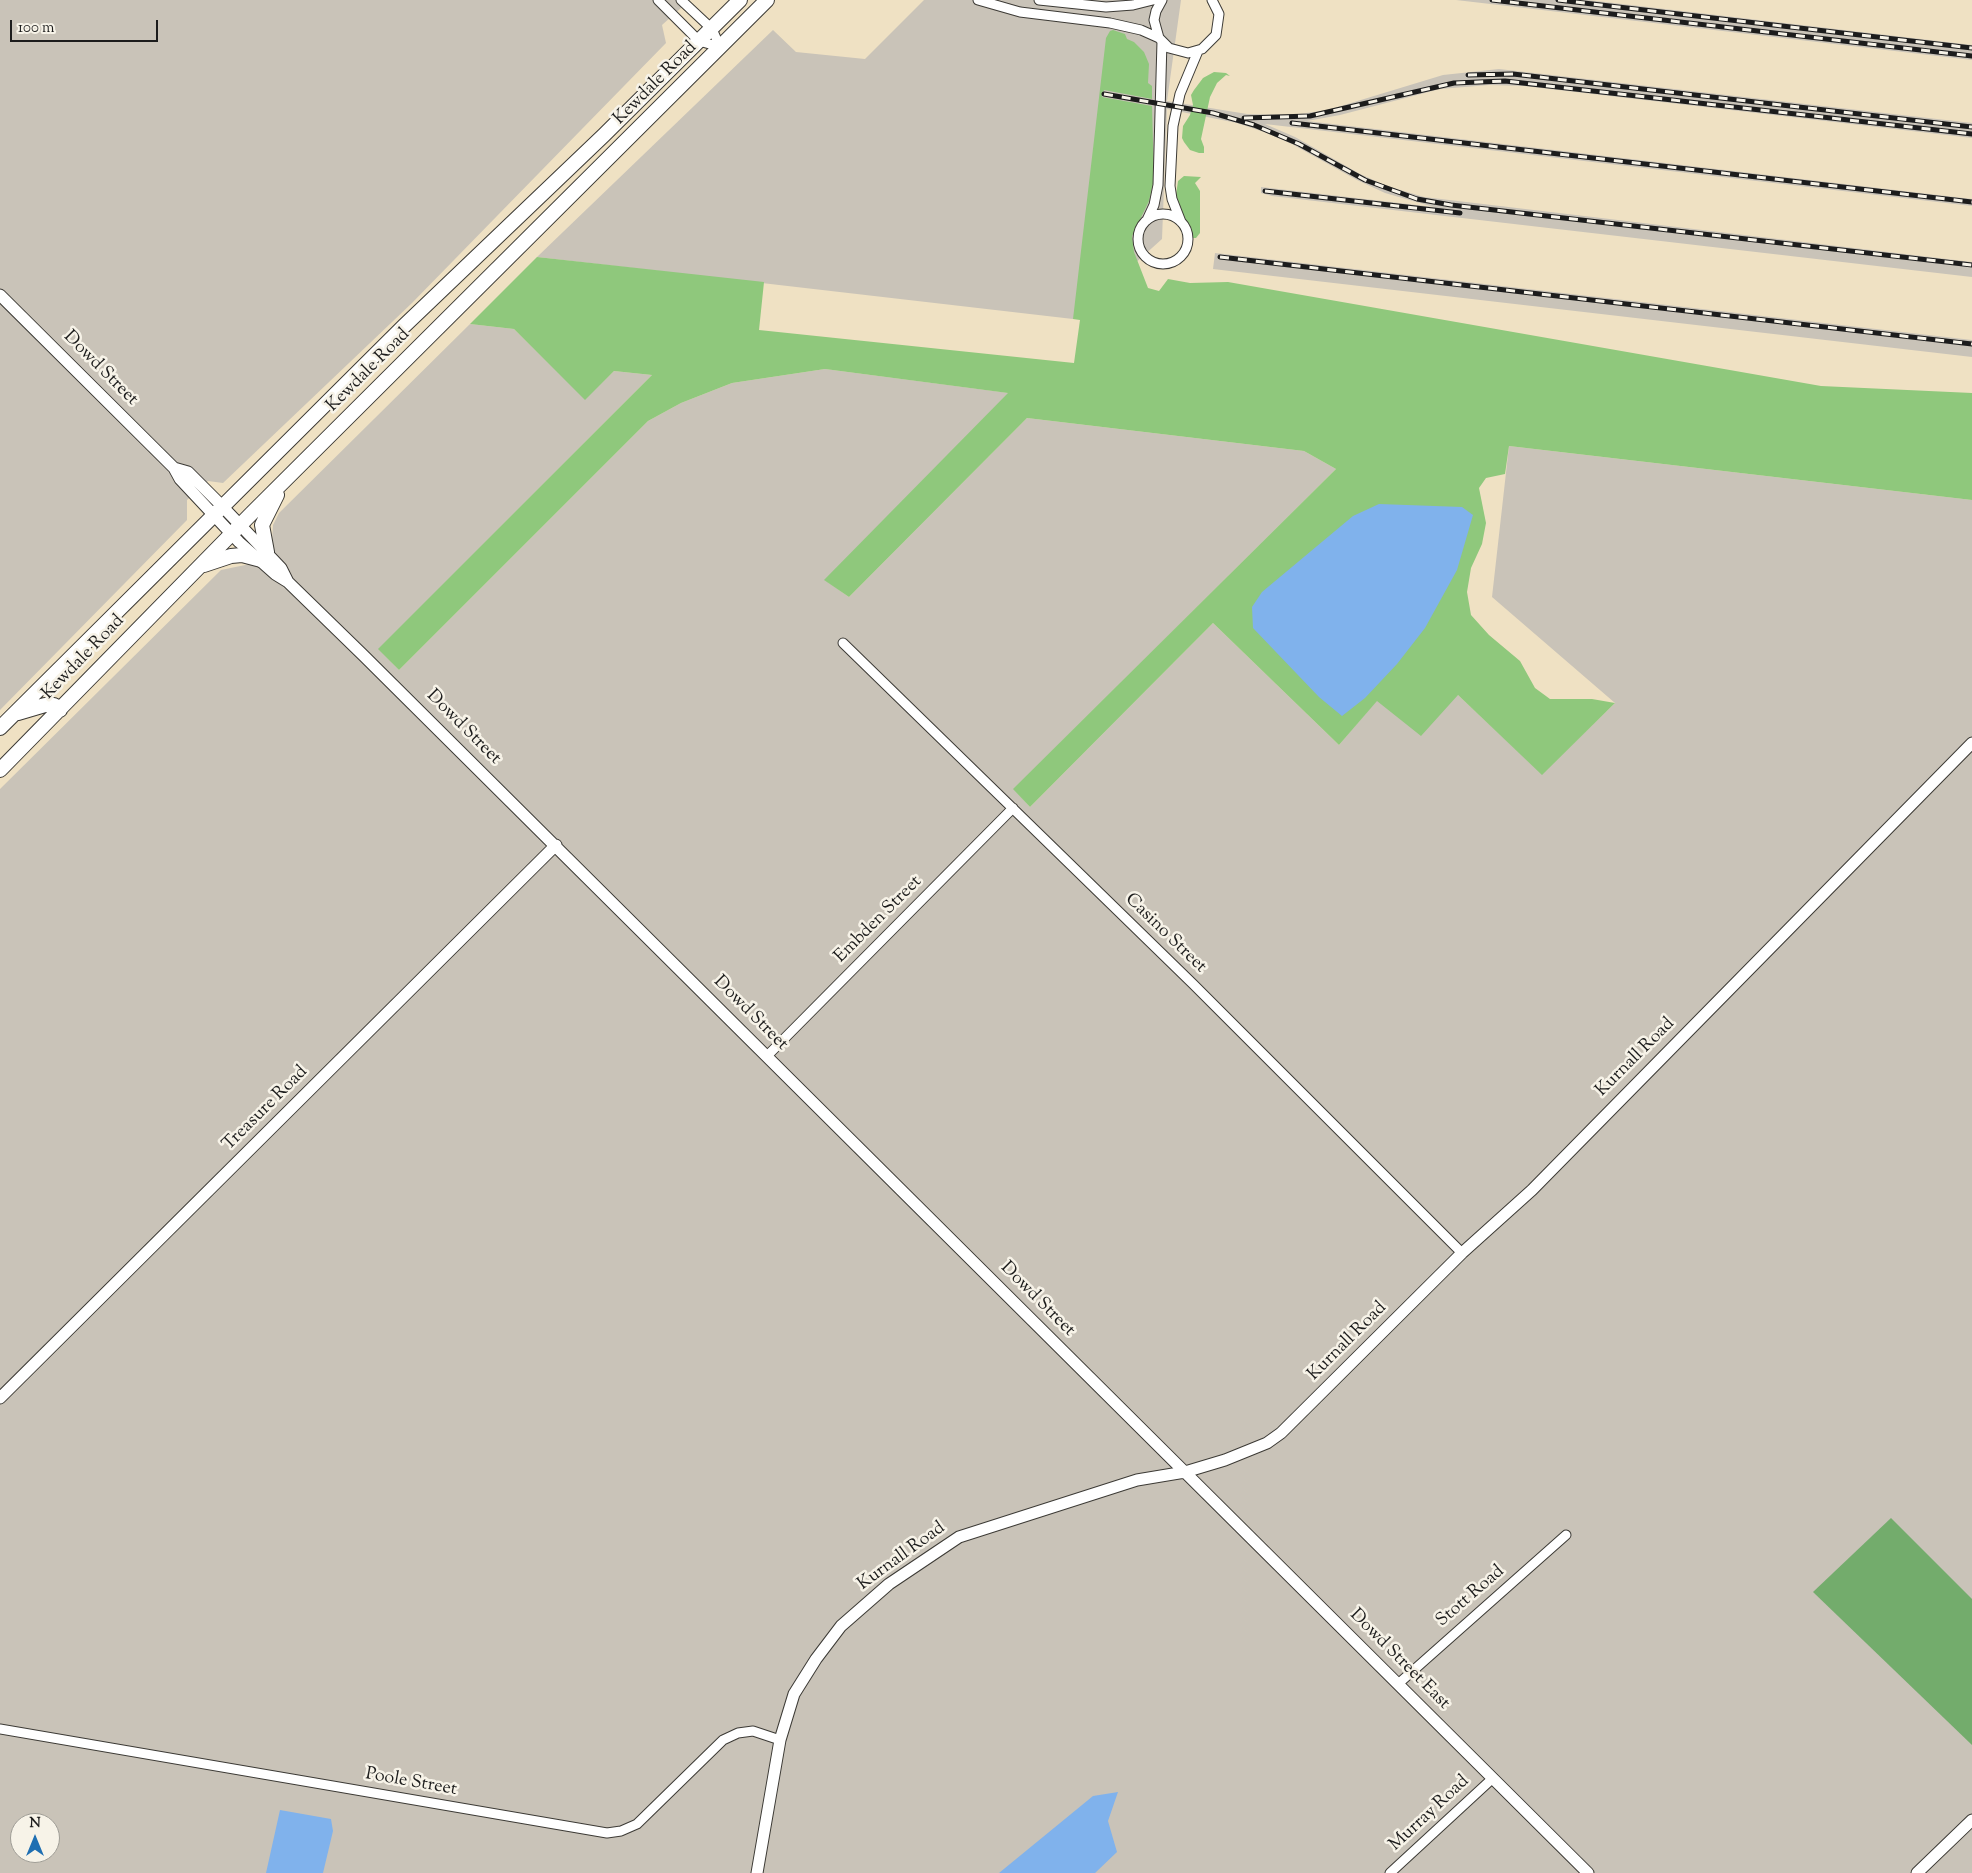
<!DOCTYPE html>
<style>
body{margin:0}
#map{position:relative;width:1972px;height:1873px;overflow:hidden;background:#efe1c3;font-family:"Sorts Mill Goudy",serif}
canvas{display:block}
.north{position:absolute;left:10px;top:1813px;width:50px;height:50px;box-sizing:border-box;background:#f7f3e8;border:1px solid #9f9d96;border-radius:50%;rotate:0deg;font-size:14px;font-weight:700;line-height:20px;text-align:center;color:#1c1c1c}
.north::after{content:'';display:block;margin:auto;width:18px;height:22px;background:#1f6fb2;clip-path:polygon(50% 0,100% 100%,50% 72%,0 100%)}
.scale{position:absolute;left:10px;top:20px;width:148px;height:22px;box-sizing:border-box;border:2px solid #1c1c1c;border-top:0;padding-left:6px;font-size:15px;line-height:18px;white-space:nowrap;color:#1c1c1c;-webkit-text-stroke:4px #f7f3e8;paint-order:stroke}
</style>
<div id="map">
<canvas width="1972" height="1873"></canvas>
<div class="north">N</div>
<div class="scale">100 m</div>
</div>
<script>
const ctx = document.querySelector('canvas').getContext('2d');
ctx.lineJoin = 'round';
function fill(path, color) {
  ctx.fillStyle = color;
  ctx.fill(path, 'evenodd');
}
function shape(rows) {
  const path = new Path2D();
  for (const r of rows) {
    if (r.length === 3) {
      path.moveTo(r[0] + r[2], r[1]);
      path.arc(r[0], r[1], r[2], 0, 2 * Math.PI);
      continue;
    }
    path.moveTo(r[0], r[1]);
    for (let i = 2; i < r.length; i += 2) path.lineTo(r[i], r[i + 1]);
  }
  return path;
}
function strokePath(path, color, width, dash) {
  ctx.strokeStyle = color;
  ctx.lineWidth = width;
  ctx.lineCap = dash ? 'butt' : 'round';
  ctx.setLineDash(dash || []);
  ctx.stroke(path);
}
function label(font, color, halo, rows, align = 'center') {
  ctx.font = font + ' "Sorts Mill Goudy",serif';
  ctx.lineWidth = 5;
  ctx.setLineDash([]);
  ctx.textBaseline = 'middle';
  ctx.strokeStyle = halo;
  ctx.fillStyle = color;
  for (const [text, x, y, turn = 0] of rows) {
    ctx.save();
    ctx.translate(x, y);
    ctx.rotate((+turn || 0) * Math.PI / 180);
    ctx.textAlign = isNaN(turn) ? turn : align;
    if (halo) ctx.strokeText(text, 0, 0);
    ctx.fillText(text, 0, 0);
    ctx.restore();
  }
}
const industrial = shape([
 [0,0,690,0,662,25,666,43,412,303,223,483,208,481,187,500,187,520,0,710],
 [924,0,1181,0,1167,101,1247,114,1292,115,1328,110,1443,75,1499,69,1972,123,1972,138,1524,86,1489,85,1440,89,1340,115,1307,121,1972,199,1972,206,1265,124,1295,137,1360,174,1387,186,1424,197,1972,262,1972,277,1272,196,1261,193,1261,187,1434,207,1385,193,1357,180,1292,144,1264,132,1237,123,1167,109,1162,239,1073,319,537,257,773,30,796,52,865,59],
 [1456,0,1588,0,1972,45,1972,60],
 [1215,253,1972,340,1972,357,1213,269],
 [470,324,514,329,585,399,614,371,652,375,379,649,399,670,648,421,681,403,732,383,825,369,1009,393,825,580,849,597,1027,418,1304,451,1336,469,1014,789,1030,807,1213,623,1339,745,1377,700,1458,695,1542,774,1615,703,1492,597,1509,446,1972,500,1972,1873,0,1873,0,789,221,570,250,564,272,541,273,525,279,513],
 [20,1823,50,1823,50,1853,20,1853]
]);
const green = shape([
 [1113,30,1125,34,1127,39,1134,42,1144,52,1149,64,1148,83,1152,86,1152,99,1104,90,1102,97,1152,106,1154,179,1149,201,1132,236,1134,252,1148,288,1159,291,1168,279,1190,283,1228,282,1821,386,1972,393,1972,500,1509,446,1505,474,1486,478,1479,488,1486,523,1482,544,1471,568,1467,592,1471,615,1489,635,1520,661,1535,688,1550,699,1592,699,1615,703,1542,775,1458,695,1421,736,1377,701,1339,745,1213,623,1030,807,1013,789,1336,469,1304,451,1027,418,849,597,824,580,1008,393,825,369,732,383,681,403,648,421,399,670,378,649,652,375,614,371,585,400,514,329,470,324,537,257,764,282,759,330,1074,363,1080,320,1073,319,1106,38,1110,31],
 [1214,72,1226,73,1230,76,1226,75,1217,83,1210,97,1201,139,1204,147,1204,153,1199,153,1190,150,1184,142,1182,138,1183,126,1190,115,1193,105,1191,95,1194,90,1203,78],
 [1184,176,1201,177,1195,183,1200,191,1200,233,1196,238,1193,238,1190,233,1176,195,1178,181]
]);
const forest = shape([
 [1891,1518,1972,1599,1972,1745,1813,1592]
]);
const water = shape([
 [1379,504,1462,507,1473,515,1457,570,1425,628,1397,664,1365,698,1342,716,1319,697,1253,628,1252,607,1262,592,1353,516],
 [1118,1792,1108,1821,1117,1852,1095,1873,999,1873,1093,1796],
 [280,1810,331,1819,333,1831,323,1873,266,1873]
]);
const street = shape([
 [658,0,699,41,720,47],
 [681,0,712,29,720,47],
 [978,0,1020,12,1110,23,1141,30,1159,38],
 [1039,0,1106,7,1133,5,1153,0],
 [1162,0,1156,11,1154,20,1159,38,1169,48,1188,53,1202,49,1216,35,1219,14,1212,0],
 [1163,239,25],
 [1147,220,1154,205,1158,185,1162,41],
 [1181,222,1172,199,1170,186,1173,126,1180,94,1198,51],
 [843,643,1193,984,1462,1253],
 [767,1056,1013,808],
 [1398,1684,1566,1535],
 [0,1729,607,1833,621,1831,637,1824,723,1740,738,1733,753,1731,780,1740],
 [1390,1873,1493,1778]
]);
const secondary = shape([
 [0,295,174,468,180,479,239,542,275,574,288,582,364,656,1588,1873],
 [174,468,188,472,222,506,281,568,288,582],
 [0,1398,556,845],
 [757,1873,780,1740,794,1694,816,1659,841,1626,889,1584,959,1537,1137,1480,1185,1472,1225,1460,1267,1443,1281,1433,1462,1253,1532,1190,1972,743],
 [1917,1873,1972,1820]
]);
const primary = shape([
 [267,552,262,525,277,495],
 [204,565,231,556,242,555,261,560],
 [18,713,45,705,54,705,60,710],
 [0,728,404,326,604,135,740,0],
 [0,770,252,513,767,0]
]);
const rail = shape([
 [1492,0,1972,56],
 [1558,0,1972,48],
 [1468,75,1513,74,1972,127],
 [1104,94,1213,113,1254,125,1299,144,1365,180,1417,199,1451,205,1972,265],
 [1244,118,1310,116,1454,83,1505,81,1972,134],
 [1292,123,1972,202],
 [1265,191,1460,213],
 [1220,257,1972,344]
]);
const streetNames = [
 ["Kewdale Road",656,84,-45],
 ["Dowd Street",100,369,45],
 ["Kewdale Road",369,371,-45],
 ["Kewdale Road",84,658,-46],
 ["Dowd Street",463,728,45],
 ["Embden Street",879,920,-45],
 ["Casino Street",1165,934,44],
 ["Dowd Street",750,1014,45],
 ["Kurnall Road",1636,1058,-45],
 ["Treasure Road",266,1109,-45],
 ["Dowd Street",1037,1300,45],
 ["Kurnall Road",1348,1342,-45],
 ["Kurnall Road",902,1557,-36],
 ["Stott Road",1471,1597,-41],
 ["Dowd Street East",1399,1660,45],
 ["Poole Street",411,1783,10],
 ["Murray Road",1430,1814,-43]
];
fill(industrial, '#c9c3b8');
fill(green, '#8fc87c');
fill(forest, '#73ac6c');
fill(water, '#80b2ec');
strokePath(street, '#3c3a35', 11);
strokePath(secondary, '#3c3a35', 13);
strokePath(primary, '#3c3a35', 16);
strokePath(street, '#fff', 9);
strokePath(secondary, '#fff', 11);
strokePath(primary, '#fff', 14);
strokePath(rail, '#1c1c1c', 5);
strokePath(rail, '#f7f3e8', 3, [9]);
label('18px', '#1c1c1c', '#f7f3e8', streetNames);
</script>
